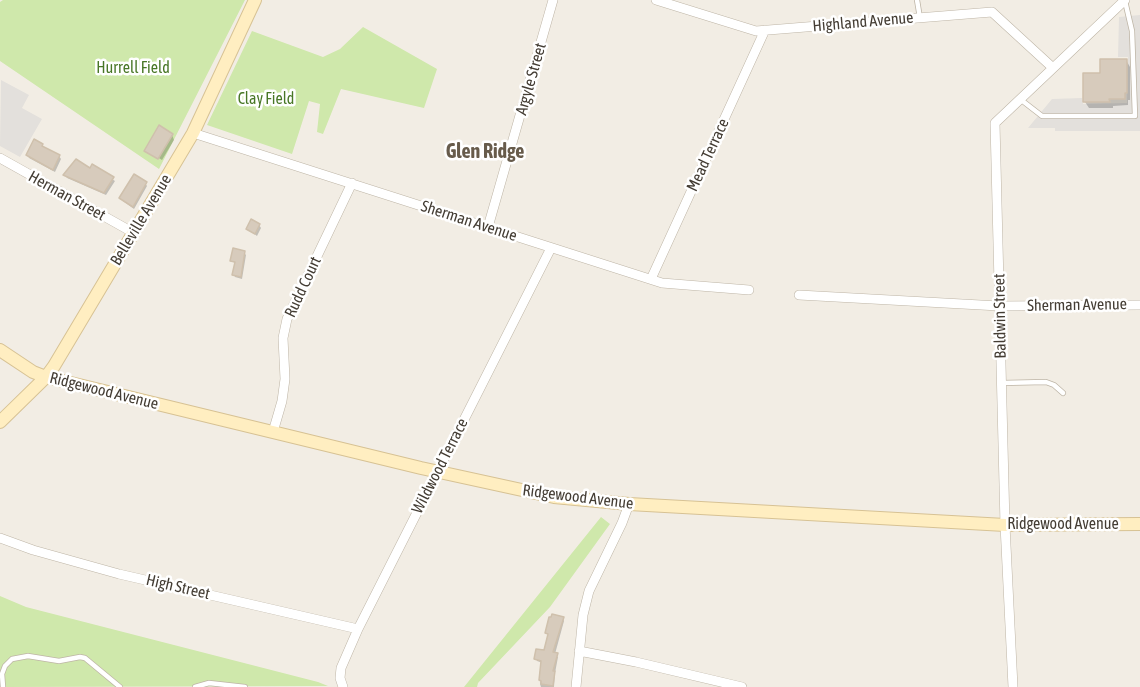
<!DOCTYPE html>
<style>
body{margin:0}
canvas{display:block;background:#f2ede4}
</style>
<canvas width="1140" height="687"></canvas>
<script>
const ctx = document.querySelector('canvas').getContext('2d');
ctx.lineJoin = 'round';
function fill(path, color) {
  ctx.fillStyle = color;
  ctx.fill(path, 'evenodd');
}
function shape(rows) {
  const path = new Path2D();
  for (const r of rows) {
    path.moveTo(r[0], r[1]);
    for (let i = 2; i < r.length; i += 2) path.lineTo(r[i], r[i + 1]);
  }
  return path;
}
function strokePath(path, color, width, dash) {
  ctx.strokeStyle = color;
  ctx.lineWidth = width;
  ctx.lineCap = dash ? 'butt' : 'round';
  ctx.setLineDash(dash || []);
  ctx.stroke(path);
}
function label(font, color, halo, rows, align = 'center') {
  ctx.font = font + ' "Asap Condensed",sans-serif';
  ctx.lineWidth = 5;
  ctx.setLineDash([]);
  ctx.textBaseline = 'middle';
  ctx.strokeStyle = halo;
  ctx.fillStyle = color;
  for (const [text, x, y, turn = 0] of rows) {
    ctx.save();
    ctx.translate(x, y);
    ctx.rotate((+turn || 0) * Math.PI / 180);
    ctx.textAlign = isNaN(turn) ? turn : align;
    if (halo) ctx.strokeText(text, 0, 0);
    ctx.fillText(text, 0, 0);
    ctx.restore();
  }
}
const green = shape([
 [3,0,245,0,159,169,0,61,0,2],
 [363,27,437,69,424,108,341,89,323,134,317,132,320,104,309,101,292,154,207,125,252,31,323,57,340,49],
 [601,517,610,524,550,607,478,683,477,687,464,687],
 [0,596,26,607,318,682,328,686,0,687]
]);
const parking = shape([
 [1140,15,1140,131,1055,131,1055,128,1028,128,1052,99,1082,98,1083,104,1127,103,1128,57,1118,57,1119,17],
 [1,80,29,95,22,108,42,119,20,157,0,146]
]);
const shadow = shape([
 [1126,60,1130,67,1130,100,1128,100,1128,105,1113,106,1113,108,1089,108,1085,102,1101,75],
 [172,135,174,140,162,160,148,151,148,154,146,151],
 [43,148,59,156,61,159,55,172,29,158,28,155],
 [92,166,115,181,106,195,67,178,65,175,90,170],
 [145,183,147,186,134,209,123,201,121,198],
 [259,225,261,228,257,236,248,229],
 [244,253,246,255,242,279,235,277,234,275,236,264,232,261],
 [563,618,564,621,555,654,558,657,555,673,554,687,541,687,540,684,543,663,537,661,536,658,545,651,549,636,546,633]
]);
const building = shape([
 [1100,59,1127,59,1127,93,1125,93,1125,99,1109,99,1110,102,1083,102,1083,73,1100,73,1100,59],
 [159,125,173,134,158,159,144,151,159,125],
 [34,139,43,144,42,146,60,155,53,170,26,155,34,139],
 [76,159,90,168,92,164,114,177,104,193,63,175,76,159],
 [134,174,147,182,133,207,119,198,134,174],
 [251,219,260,224,255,234,246,229,251,219],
 [233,248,245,251,241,277,232,275,235,262,230,261,233,248],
 [552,614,564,617,553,652,558,653,553,671,555,671,553,686,541,684,541,681,539,680,541,661,534,659,536,649,544,650,548,634,545,633,549,617,551,617,552,614]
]);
const lane = shape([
 [917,0,920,18],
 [1020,99,1042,116,1135,116,1132,31,1125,1],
 [1001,383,1046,382,1054,385,1063,393],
 [3,687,2,674,5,666,12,659,28,656,59,661,80,657,85,658,120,687],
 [195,687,209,683,245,687]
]);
const street = shape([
 [656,0,756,31,992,12,1053,68],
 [193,133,662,283,749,290],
 [0,158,134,233],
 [488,227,553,0],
 [651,279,765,30],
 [799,295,999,306,1140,305],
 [273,432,282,401,285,379,283,338,287,319,352,183],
 [0,538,33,550,119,574,358,629],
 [579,651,636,662,742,687],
 [343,687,340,678,341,668,358,629,551,248],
 [576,687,583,615,589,591,622,523,629,504],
 [1013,687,1005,525,995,123,1125,0]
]);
const secondary = shape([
 [0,350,33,372,46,377,421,468,554,497,629,504,1005,525,1140,524],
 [0,422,46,377,54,366,193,133,255,0]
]);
const streetNames = [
 ["Highland Avenue",863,22,-5],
 ["Argyle Street",531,79,-74],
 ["Mead Terrace",708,155,-65],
 ["Herman Street",67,196,29],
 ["Belleville Avenue",141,220,-59],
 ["Sherman Avenue",469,221,18],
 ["Rudd Court",303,287,-65],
 ["Sherman Avenue",1077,305,-1],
 ["Baldwin Street",1000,316,-91],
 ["Ridgewood Avenue",104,391,14],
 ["Wildwood Terrace",440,466,-63],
 ["Ridgewood Avenue",578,497,7],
 ["Ridgewood Avenue",1063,524],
 ["High Street",178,587,13]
];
const parkNames = [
 ["Hurrell Field",133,68],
 ["Clay Field",266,99]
];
const quarterNames = [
 ["Glen Ridge",485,152]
];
fill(green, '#cfe8ab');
fill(parking, '#e3e0dc');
fill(shadow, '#0003');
fill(building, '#d7cbbc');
strokePath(building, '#cfc0ac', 1.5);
strokePath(lane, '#beb5a6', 6);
strokePath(street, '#beb5a6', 10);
strokePath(secondary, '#d7c294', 14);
strokePath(lane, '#fff', 4.5);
strokePath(street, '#fff', 9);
strokePath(secondary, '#ffeec1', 12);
label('16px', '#443d34', '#fff', streetNames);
label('16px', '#487726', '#fff', parkNames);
label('bold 20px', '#675b4b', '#fff', quarterNames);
</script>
